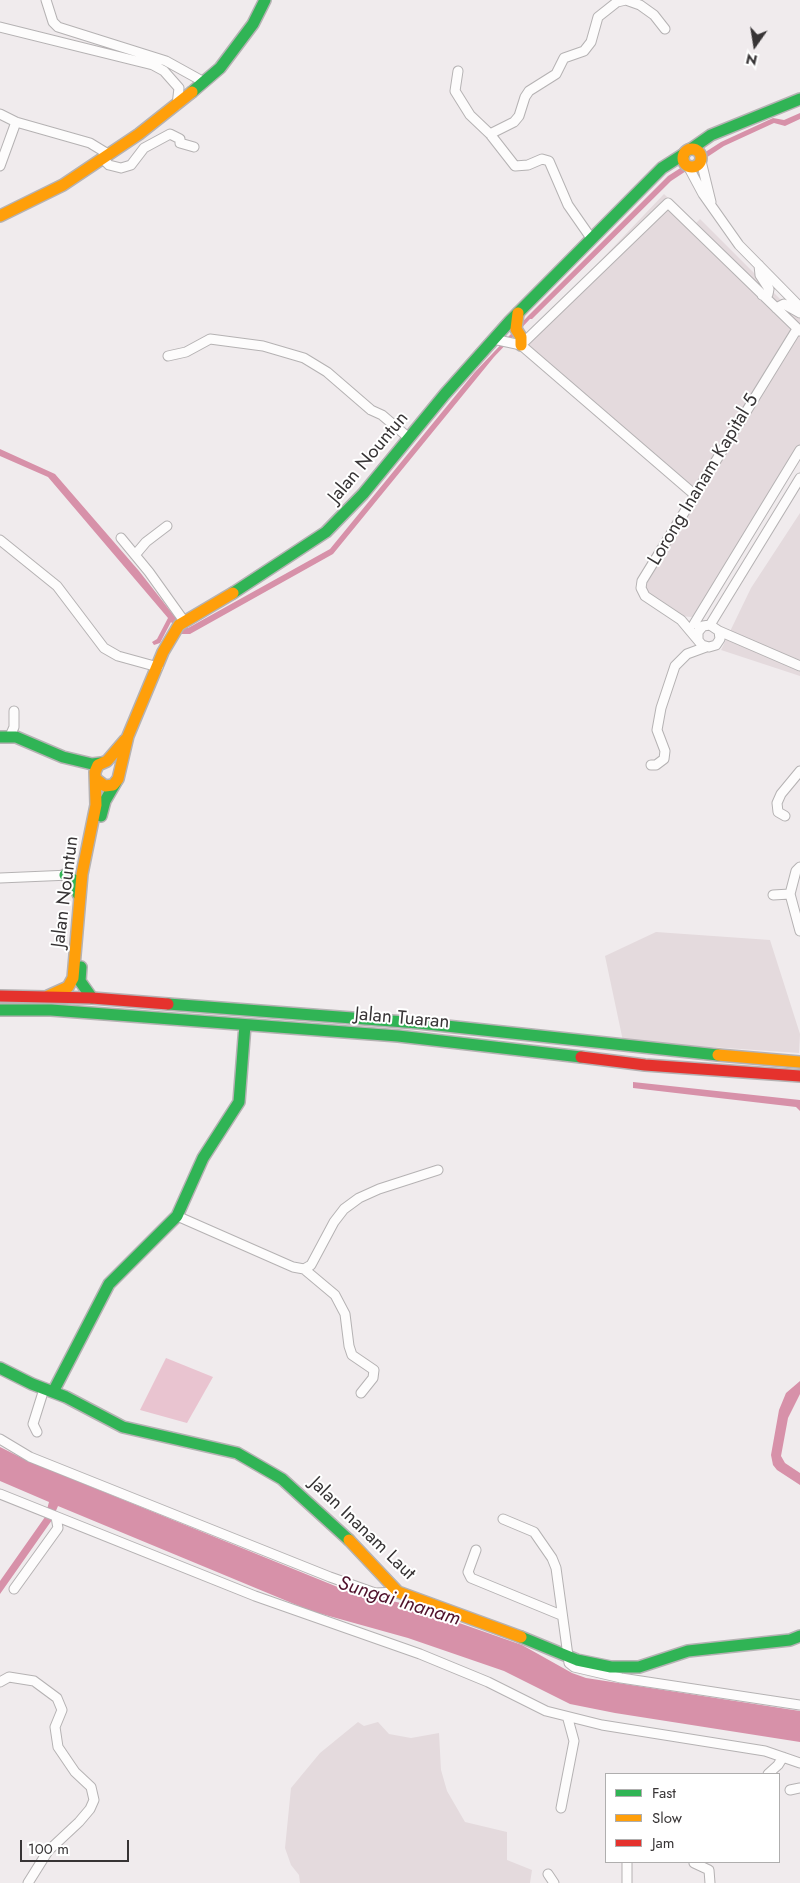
<!DOCTYPE html>
<style>
body{margin:0}
#map{position:relative;width:800px;height:1883px;overflow:hidden;background:#f0ebed;font-family:Jost,sans-serif}
canvas{display:block}
.legend{position:absolute;left:605px;top:1773px;width:175px;height:90px;box-sizing:border-box;background:#fff;border:1px solid #afaeae;margin:0;padding:6px 9px;list-style:none;font-size:15px;color:#373435}
.legend li{display:flex;align-items:center;gap:10px;height:25px}
.legend b{width:25px;border:1px solid #afaeae}
.north{position:absolute;left:730px;top:20px;width:50px;height:50px;-webkit-text-stroke:4px #fff;paint-order:stroke;rotate:193deg;font-size:14px;font-weight:700;line-height:20px;text-align:center;color:#373435}
.north::after{content:'';display:block;margin:auto;width:18px;height:22px;background:#373435;clip-path:polygon(50% 0,100% 100%,50% 72%,0 100%)}
.scale{position:absolute;left:20px;top:1840px;width:109px;height:22px;box-sizing:border-box;border:2px solid #373435;border-top:0;padding-left:6px;font-size:15px;line-height:18px;white-space:nowrap;color:#373435;-webkit-text-stroke:4px #fff;paint-order:stroke}
</style>
<div id="map">
<canvas width="800" height="1883"></canvas>
<ul class="legend">
<li><b style="height:6px;background:#30b455"></b>Fast</li>
<li><b style="height:6px;background:#ff9f0a"></b>Slow</li>
<li><b style="height:6px;background:#e5322d"></b>Jam</li>
</ul>
<div class="north">N</div>
<div class="scale">100 m</div>
</div>
<script>
const ctx = document.querySelector('canvas').getContext('2d');
ctx.lineJoin = 'round';
function fill(path, color) {
  ctx.fillStyle = color;
  ctx.fill(path, 'evenodd');
}
function shape(rows) {
  const path = new Path2D();
  for (const r of rows) {
    if (r.length === 3) {
      path.moveTo(r[0] + r[2], r[1]);
      path.arc(r[0], r[1], r[2], 0, 2 * Math.PI);
      continue;
    }
    path.moveTo(r[0], r[1]);
    for (let i = 2; i < r.length; i += 2) path.lineTo(r[i], r[i + 1]);
  }
  return path;
}
function strokePath(path, color, width, dash) {
  ctx.strokeStyle = color;
  ctx.lineWidth = width;
  ctx.lineCap = dash ? 'butt' : 'round';
  ctx.setLineDash(dash || []);
  ctx.stroke(path);
}
function label(font, color, halo, rows, align = 'center') {
  ctx.font = font + ' Jost,sans-serif';
  ctx.lineWidth = 4;
  ctx.setLineDash([]);
  ctx.textBaseline = 'middle';
  ctx.strokeStyle = halo;
  ctx.fillStyle = color;
  for (const [text, x, y, turn = 0] of rows) {
    ctx.save();
    ctx.translate(x, y);
    ctx.rotate((+turn || 0) * Math.PI / 180);
    ctx.textAlign = isNaN(turn) ? turn : align;
    if (halo) ctx.strokeText(text, 0, 0);
    ctx.fillText(text, 0, 0);
    ctx.restore();
  }
}
const built = shape([
 [664,194,695,224,700,219,800,319,800,459,702,618,681,616,649,594,645,586,696,498,652,464,517,348],
 [800,513,800,676,721,650,751,588],
 [656,932,770,940,800,1034,799,1053,623,1041,605,956],
 [358,1722,364,1726,378,1722,389,1734,411,1738,439,1733,441,1770,447,1791,465,1822,507,1832,507,1860,532,1870,530,1883,300,1883,299,1875,291,1865,285,1848,291,1788,320,1753]
]);
const green = shape([
 [166,1358,213,1377,187,1423,140,1410]
]);
const water = shape([
 [800,113,800,119,785,126,774,123,724,146,671,181,532,319,530,319,494,357,333,554,190,634,182,634,171,622,160,643,154,645,152,642,157,639,168,618,48,477,0,456,0,449,55,474,139,571,175,617,188,628,330,549,474,373,528,316,668,176,721,142,773,118,784,120],
 [633,1082,800,1100,800,1111,796,1107,633,1088],
 [800,1381,800,1394,788,1418,781,1456,785,1463,800,1473,800,1485,777,1470,773,1465,771,1455,779,1410,786,1393],
 [0,1447,28,1461,345,1590,405,1604,522,1645,572,1673,586,1678,800,1711,800,1742,615,1713,570,1704,504,1671,408,1638,311,1611,58,1506,52,1520,0,1594,0,1581,45,1517,49,1502,0,1481]
]);
const street = shape([
 [46,0,53,22,58,27,166,61,204,82],
 [626,0,640,5,654,15,665,29],
 [0,27,153,65,164,71,179,88,177,105],
 [458,71,455,91,470,115,490,134,515,166,528,165,542,159,549,161,568,205,591,238],
 [0,114,16,122,90,143,108,154],
 [490,134,514,122,519,116,525,97,529,91,556,74,564,58,584,51,591,42,598,17,617,2,626,0],
 [102,158,109,165,121,168,131,165,144,148,170,134,180,139,180,143,194,147],
 [701,161,711,202],
 [0,166,16,122],
 [688,166,703,194,739,245,800,307],
 [759,265,760,275,769,289,768,294,762,295],
 [776,308,784,304,800,313],
 [493,339,521,345],
 [521,345,668,203,800,331],
 [521,345,695,495],
 [168,356,186,352,210,339,263,346,304,358,327,372,371,410,382,415,409,438],
 [121,538,149,572,184,621],
 [0,540,57,586,104,648,118,656,158,667],
 [135,555,146,542,167,526],
 [694,624,800,450],
 [710,625,800,478],
 [719,631,800,666],
 [698,639,698,632,703,626,710,625,719,631,720,639,716,645,709,647,702,645,681,620,645,596,641,588,642,581,797,329],
 [10,736,14,727,14,711],
 [651,765,656,765,664,759,665,751,657,730,661,708,675,666,687,654,706,647],
 [785,816,778,812,777,803,781,794,800,771],
 [0,878,70,875],
 [790,894,796,871,800,867],
 [773,895,790,894,800,931],
 [177,1216,293,1267,304,1269,311,1265,334,1222,344,1209,359,1198,379,1189,438,1170],
 [304,1269,335,1295,345,1314,349,1346,352,1355,374,1370,373,1378,361,1393],
 [37,1432,33,1424,44,1389],
 [0,1439,30,1457,330,1577,375,1593,398,1592],
 [0,1494,255,1596,420,1654,488,1682,546,1711,602,1725,765,1751,800,1763],
 [503,1519,534,1532,552,1558,556,1568,569,1663,574,1667,621,1678,800,1705],
 [476,1550,468,1572,471,1578,561,1615],
 [14,1589,58,1528,56,1517],
 [0,1682,9,1677,34,1681,57,1698,62,1710,55,1727,58,1747,75,1772,91,1787,94,1800,90,1809,79,1822,48,1851,28,1883],
 [768,1774,778,1765,783,1757],
 [790,1790,800,1788],
 [561,1808,574,1741,568,1719],
 [627,1862,627,1883],
 [694,1863,709,1870,710,1883],
 [548,1874,554,1883]
]);
const fast = shape([
 [192,92,220,68,253,24,265,0],
 [691,149,711,135,800,99],
 [233,593,326,532,363,494,445,394,510,321,662,168,684,154],
 [0,737,16,737,63,757,92,764,101,763],
 [101,816,105,801,116,782],
 [65,875,76,881,78,894],
 [81,967,80,981,92,998],
 [168,1004,418,1023,718,1055],
 [0,1010,51,1010,398,1036,581,1057],
 [0,1368,32,1384,66,1397,123,1427,237,1453,282,1479,349,1540],
 [53,1392,109,1284,177,1216,203,1158,239,1102,245,1025],
 [521,1637,577,1660,611,1667,639,1667,688,1651,790,1640,800,1636]
]);
const slow = shape([
 [692,158,9],
 [0,216,63,185,139,134,192,92],
 [518,313,516,329,521,337,521,345],
 [96,779,105,786,113,785,118,779,128,736,163,652,179,625,233,593],
 [48,996,68,987,73,978,82,874,96,805,95,772,98,765,107,761,125,740],
 [718,1055,800,1062],
 [349,1540,398,1592,521,1637]
]);
const jam = shape([
 [0,996,92,998,168,1004],
 [581,1057,645,1065,800,1076]
]);
const streetNames = [
 ["Jalan Nountun",369,458,-50],
 ["Lorong Inanam Kapital 5",704,480,-59],
 ["Jalan Nountun",66,892,-83],
 ["Jalan Tuaran",402,1019,5],
 ["Jalan Inanam Laut",362,1529,44]
];
const waterNames = [
 ["Sungai Inanam",399,1602,17]
];
fill(built, '#e4dadd');
fill(green, '#e9c4d0');
fill(water, '#d791a9');
strokePath(street, '#b5b2b3', 11);
strokePath(fast, '#b5b2b3', 14);
strokePath(slow, '#b5b2b3', 14);
strokePath(jam, '#b5b2b3', 14);
strokePath(street, '#fdfcfc', 9);
strokePath(fast, '#30b455', 11);
strokePath(slow, '#ff9f0a', 11);
strokePath(jam, '#e5322d', 11);
label('19px', '#373435', '#fff', streetNames);
label('italic 20px', '#4f112b', '#fff', waterNames);
</script>
